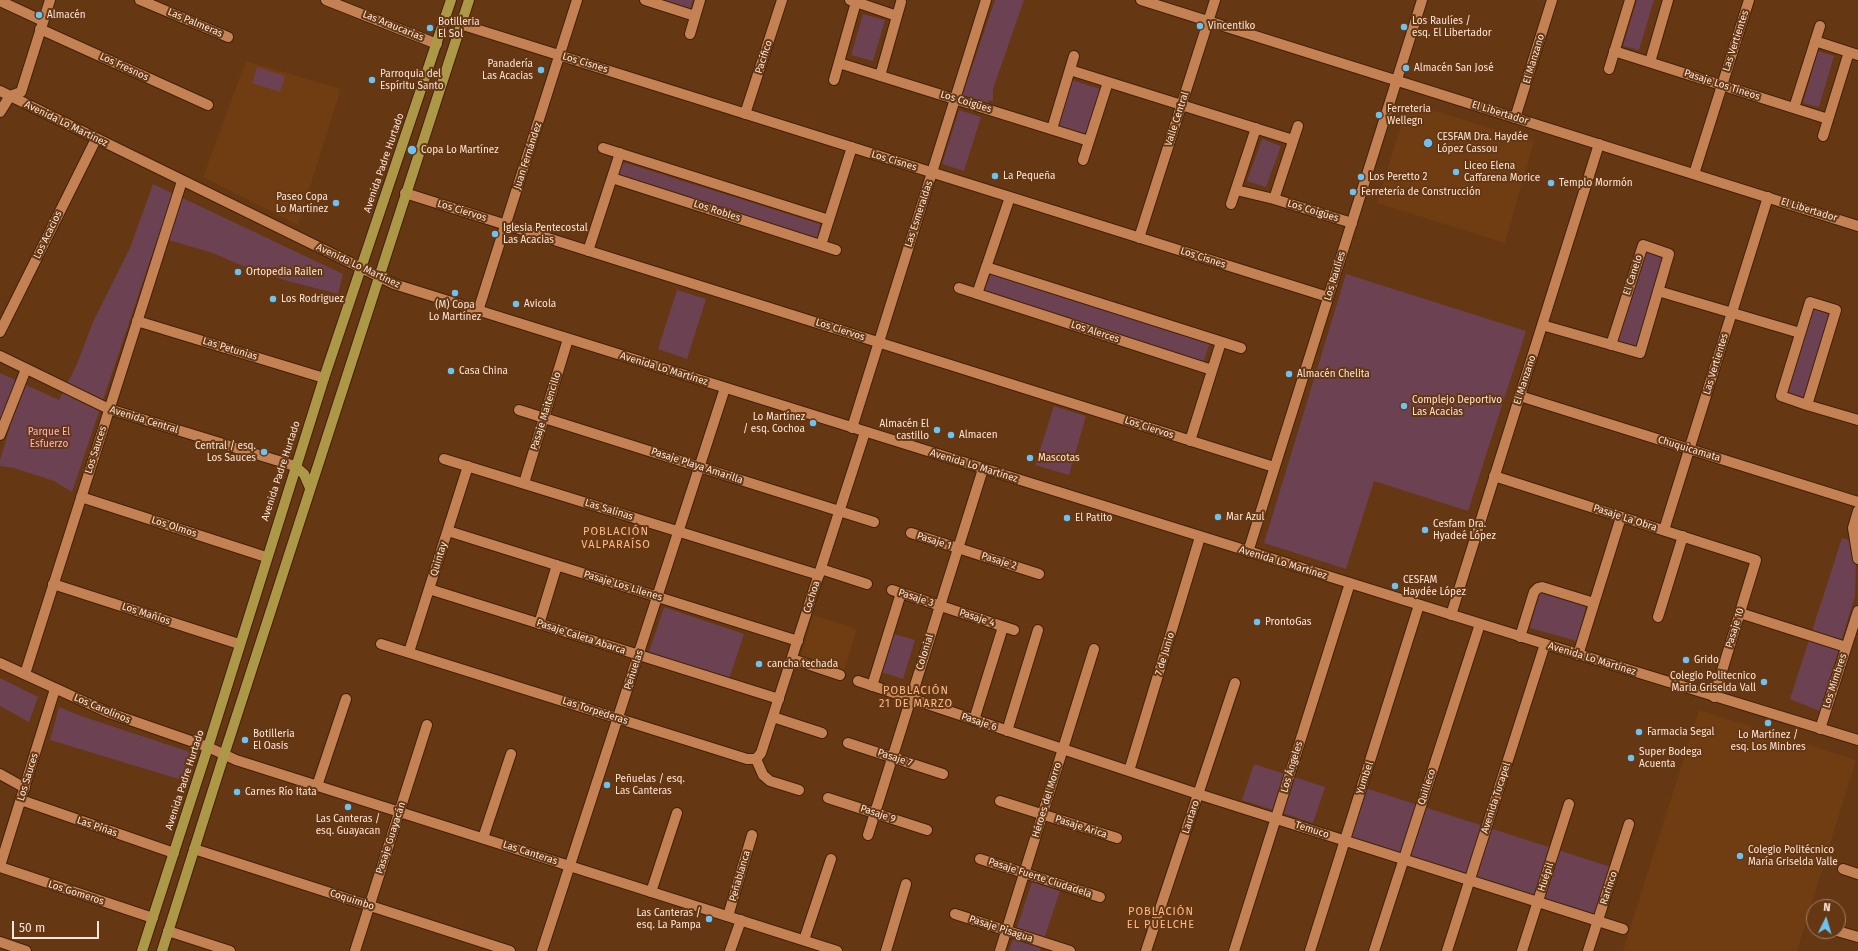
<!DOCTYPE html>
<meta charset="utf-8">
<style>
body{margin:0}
#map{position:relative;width:1858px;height:951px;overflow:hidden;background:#653713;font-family:"Fira Sans",sans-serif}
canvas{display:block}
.north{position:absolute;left:1806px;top:899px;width:40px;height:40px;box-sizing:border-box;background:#653713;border:1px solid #a17d62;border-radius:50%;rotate:5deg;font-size:11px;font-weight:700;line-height:16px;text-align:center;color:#fce6d8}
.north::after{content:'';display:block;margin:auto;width:14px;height:18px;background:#6cc3f2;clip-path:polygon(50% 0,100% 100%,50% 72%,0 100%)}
.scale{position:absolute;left:12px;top:921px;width:87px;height:18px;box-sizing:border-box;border:2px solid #fce6d8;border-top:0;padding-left:5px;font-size:12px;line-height:14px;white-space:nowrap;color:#fce6d8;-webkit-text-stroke:3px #653713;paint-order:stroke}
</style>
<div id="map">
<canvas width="1858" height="951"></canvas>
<div class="north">N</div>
<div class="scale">50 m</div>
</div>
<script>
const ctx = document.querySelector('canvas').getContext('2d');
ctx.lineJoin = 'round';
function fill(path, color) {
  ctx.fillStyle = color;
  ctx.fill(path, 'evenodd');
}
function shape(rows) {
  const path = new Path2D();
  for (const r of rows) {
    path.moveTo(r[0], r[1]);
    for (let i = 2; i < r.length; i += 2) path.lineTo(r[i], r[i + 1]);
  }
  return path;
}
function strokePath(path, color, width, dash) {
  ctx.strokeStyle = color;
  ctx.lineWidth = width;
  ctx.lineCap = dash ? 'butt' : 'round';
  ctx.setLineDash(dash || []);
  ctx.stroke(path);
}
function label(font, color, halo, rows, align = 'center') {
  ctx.font = font + ' "Fira Sans",sans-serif';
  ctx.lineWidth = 4;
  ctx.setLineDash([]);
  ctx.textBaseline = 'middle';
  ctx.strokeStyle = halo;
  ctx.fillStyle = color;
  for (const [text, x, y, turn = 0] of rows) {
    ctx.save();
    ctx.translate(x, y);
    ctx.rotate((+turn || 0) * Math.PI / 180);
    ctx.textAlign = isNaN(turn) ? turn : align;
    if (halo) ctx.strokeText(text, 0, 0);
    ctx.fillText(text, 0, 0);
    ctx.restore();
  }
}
const built = shape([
 [246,61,341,89,298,225,203,177],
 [1408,103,1534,141,1505,243,1377,203],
 [813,615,857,629,844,670,801,656],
 [1699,710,1856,760,1797,951,1623,951]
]);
const green = shape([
 [665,0,693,0,690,9,664,2],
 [995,0,1024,0,993,89,993,101,989,100,988,105,962,96],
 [1637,0,1654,0,1639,50,1623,46],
 [863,14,885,20,873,61,851,55],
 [1818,51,1834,56,1819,107,1803,103],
 [257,67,285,76,280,92,252,83],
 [1072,80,1100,89,1087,136,1058,126],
 [959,110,981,117,964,171,942,164],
 [1262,139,1281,146,1266,187,1247,181],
 [626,163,820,224,817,239,618,176,622,164],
 [153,184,343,274,338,294,284,280,238,264,213,253,158,237,72,492,54,481,14,468,0,466,0,460,10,427,0,417,0,373,59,400,77,364,93,322,130,248],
 [1643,245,1669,254,1640,353,1611,345],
 [991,273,1210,342,1203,363,984,292],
 [1346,274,1526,331,1468,511,1374,481,1346,569,1264,543],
 [677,290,706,299,687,359,658,349],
 [1810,302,1836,310,1807,405,1781,396],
 [1054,406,1086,416,1069,475,1035,465],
 [1842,538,1849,540,1853,547,1856,561,1855,596,1820,711,1790,699],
 [1540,593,1586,606,1577,641,1530,628],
 [664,607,744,634,729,679,649,652],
 [891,633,915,640,903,679,878,671],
 [0,678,38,697,29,722,0,706],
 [59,707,81,716,190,752,182,780,50,740],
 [1254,764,1325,787,1313,823,1242,800],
 [1365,788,1611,867,1595,915,1348,840],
 [1032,882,1060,891,1040,951,1009,951]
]);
const minor = shape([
 [140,0,228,37],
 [326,0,437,44],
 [645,0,695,16],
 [850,0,897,16],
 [0,1,43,21],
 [460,24,1328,297],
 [40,29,208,105],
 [690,34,700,0],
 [1815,41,1858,55],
 [1614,51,1828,119],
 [1650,62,1668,0],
 [839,63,1089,141],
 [1609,69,1630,0],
 [1070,70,1293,140],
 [880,76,901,2],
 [834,80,856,2],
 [1794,108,1820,26],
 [0,112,10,96,21,92,50,0],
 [745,114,782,0],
 [1515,118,1552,0],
 [1052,129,1074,56],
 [1823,136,1849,52],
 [603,148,829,220],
 [1083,160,1108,82],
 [1694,174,1749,0],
 [612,178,836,250],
 [1236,190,1274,199,1352,223],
 [405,193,1274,467],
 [1274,199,1298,126],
 [1231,204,1256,128],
 [1139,238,1215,0],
 [821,245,852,147],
 [588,251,620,153],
 [986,267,1241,348],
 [959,288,1212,370],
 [1658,291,1800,333],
 [977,294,1010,197],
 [478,311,577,0],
 [137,321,324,378],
 [1542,325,1640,353,1669,254,1643,245,1611,345],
 [0,332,96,139],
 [1520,396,1858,502],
 [1807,405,1836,310,1810,302,1781,396,1807,405,1858,420],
 [519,410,874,522],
 [852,428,986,0],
 [0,435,26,369],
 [1190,441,1221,342],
 [444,459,819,575],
 [1494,476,1756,560,1714,697],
 [524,483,568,339],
 [81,497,266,557],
 [1858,511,1853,528,1858,559],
 [1664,530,1768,197],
 [448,531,798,641],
 [911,533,1039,574],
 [821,569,867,584],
 [53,584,239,644],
 [429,589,779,699],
 [892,590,1014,630],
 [1740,613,1846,647],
 [1451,615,1599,144],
 [1658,617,1683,536],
 [539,624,557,565],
 [1520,637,1534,592,1538,588,1542,587,1594,603],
 [381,644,747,759,756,759],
 [409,652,468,466],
 [1578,655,1621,517],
 [792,659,840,675],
 [25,674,182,181],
 [858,681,1198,794,1623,929],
 [872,686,901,593],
 [773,717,822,733],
 [974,720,1003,627],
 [1820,729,1858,611],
 [1007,731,1038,630],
 [848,743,943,774],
 [756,759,761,753,865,432],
 [756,759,763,775,770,781,799,790],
 [1129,771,1200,537],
 [0,774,25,788],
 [317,786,346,699],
 [828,798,927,830],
 [21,800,174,853],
 [1000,801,1117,838],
 [868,835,983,469],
 [483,838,511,754],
 [194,849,510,951],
 [980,859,1100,897],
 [0,866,55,689],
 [0,867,153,918],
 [1843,869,1858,874],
 [651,892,677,813],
 [955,914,1070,951],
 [728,916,752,835],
 [168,931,230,951],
 [1837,931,1858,937],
 [804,940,831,859],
 [0,942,26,951],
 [355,951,427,725],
 [542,951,725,388],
 [730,951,741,920],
 [886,951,906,884],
 [1000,951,1094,649],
 [1146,951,1235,683],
 [1234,951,1350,583],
 [1310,951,1419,605],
 [1374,951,1480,624],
 [1522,951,1569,804],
 [1588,951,1629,824]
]);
const tertiary = shape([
 [1141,0,1858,226],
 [1248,552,1422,0],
 [0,663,107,712,208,747,236,760,837,951],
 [1447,951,1545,644]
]);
const secondary = shape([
 [0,91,394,284,1545,644,1858,740],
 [0,356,109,409,295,466]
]);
const primary = shape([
 [295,466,304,474,310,488],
 [142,951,208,747,324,378,451,0],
 [162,951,224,755,469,0]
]);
const markers = [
 [39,15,4,"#6cc3f2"],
 [1200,26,4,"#6cc3f2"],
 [1404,27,4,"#6cc3f2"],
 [430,28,4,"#6cc3f2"],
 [1406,68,4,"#6cc3f2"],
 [541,70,4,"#6cc3f2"],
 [372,80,4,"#6cc3f2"],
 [1379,115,4,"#6cc3f2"],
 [1428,143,5,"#6cc3f2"],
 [412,150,5,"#6cc3f2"],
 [1456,172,4,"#6cc3f2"],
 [995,176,4,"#6cc3f2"],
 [1361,177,4,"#6cc3f2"],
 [1551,183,4,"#6cc3f2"],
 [1353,192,4,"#6cc3f2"],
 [336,203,4,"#6cc3f2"],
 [495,234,4,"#6cc3f2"],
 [238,272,4,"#6cc3f2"],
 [455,293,4,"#6cc3f2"],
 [273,299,4,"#6cc3f2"],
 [516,304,4,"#6cc3f2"],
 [451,371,4,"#6cc3f2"],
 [1289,374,4,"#6cc3f2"],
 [1404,406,4,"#6cc3f2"],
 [813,423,4,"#6cc3f2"],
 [937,430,4,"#6cc3f2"],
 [951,435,4,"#6cc3f2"],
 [264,452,4,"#6cc3f2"],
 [1030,458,4,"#6cc3f2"],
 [1218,517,4,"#6cc3f2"],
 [1067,518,4,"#6cc3f2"],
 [1425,530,4,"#6cc3f2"],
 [1395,586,4,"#6cc3f2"],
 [1257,622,4,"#6cc3f2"],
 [1686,660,4,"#6cc3f2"],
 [759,664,4,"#6cc3f2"],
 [1764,682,4,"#6cc3f2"],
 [1768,723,4,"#6cc3f2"],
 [1639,732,4,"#6cc3f2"],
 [245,740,4,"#6cc3f2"],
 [1631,758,4,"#6cc3f2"],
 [607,785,4,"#6cc3f2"],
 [237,792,4,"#6cc3f2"],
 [348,807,4,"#6cc3f2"],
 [1740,856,4,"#6cc3f2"],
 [709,919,4,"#6cc3f2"]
];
const poiNames = [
 ["Almacén",47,15],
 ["Los Raulíes /",1412,21],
 ["esq. El Libertador",1412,33],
 ["Botilleria",438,22],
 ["El Sol",438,34],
 ["Vincentiko",1208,26],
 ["Panadería",533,64,"right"],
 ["Las Acacias",533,76,"right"],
 ["Almacén San José",1414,68],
 ["Parroquia del",380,74],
 ["Espíritu Santo",380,86],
 ["Ferreteria",1387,109],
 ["Wellegn",1387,121],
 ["CESFAM Dra. Haydée",1437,137],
 ["López Cassou",1437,149],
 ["Copa Lo Martínez",421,150],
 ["Liceo Elena",1464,166],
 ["Caffarena Morice",1464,178],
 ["La Pequeña",1003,176],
 ["Los Peretto 2",1369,177],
 ["Templo Mormón",1559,183],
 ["Ferretería de Construcción",1361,192],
 ["Paseo Copa",328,197,"right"],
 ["Lo Martínez",328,209,"right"],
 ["Iglesia Pentecostal",503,228],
 ["Las Acacias",503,240],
 ["Ortopedia Railen",246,272],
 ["Los Rodriguez",281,299],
 ["Avicola",524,304],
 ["(M) Copa",455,305,"center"],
 ["Lo Martínez",455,317,"center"],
 ["Casa China",459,371],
 ["Almacén Chelita",1297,374],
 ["Complejo Deportivo",1412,400],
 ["Las Acacias",1412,412],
 ["Lo Martínez",805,417,"right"],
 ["/ esq. Cochoa",805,429,"right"],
 ["Almacén El",929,424,"right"],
 ["castillo",929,436,"right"],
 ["Almacen",959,435],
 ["Central / esq.",256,446,"right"],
 ["Los Sauces",256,458,"right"],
 ["Mascotas",1038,458],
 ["Mar Azul",1226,517],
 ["El Patito",1075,518],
 ["Cesfam Dra.",1433,524],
 ["Hyadeé López",1433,536],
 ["CESFAM",1403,580],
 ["Haydée López",1403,592],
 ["ProntoGas",1265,622],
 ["Grido",1694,660],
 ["cancha techada",767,664],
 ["Colegio Politecnico",1756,676,"right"],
 ["Maria Griselda Vall",1756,688,"right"],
 ["Farmacia Segal",1647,732],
 ["Botilleria",253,734],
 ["El Oasis",253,746],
 ["Lo Martínez /",1768,735,"center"],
 ["esq. Los Minbres",1768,747,"center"],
 ["Super Bodega",1639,752],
 ["Acuenta",1639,764],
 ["Peñuelas / esq.",615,779],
 ["Las Canteras",615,791],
 ["Carnes Río Itata",245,792],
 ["Las Canteras /",348,819,"center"],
 ["esq. Guayacan",348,831,"center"],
 ["Colegio Politécnico",1748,850],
 ["María Griselda Valle",1748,862],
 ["Las Canteras /",701,913,"right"],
 ["esq. La Pampa",701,925,"right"]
];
const streetNames = [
 ["Las Palmeras",195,23,23],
 ["Las Araucarias",393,26,22],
 ["Las Vertientes",1736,41,-72],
 ["Pacífico",764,57,-72],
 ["El Manzano",1534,59,-73],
 ["Los Cisnes",585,63,17],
 ["Los Fresnos",124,67,25],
 ["Pasaje Los Tineos",1722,85,18],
 ["Los Coigües",966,102,17],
 ["El Libertador",1500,113,17],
 ["Valle Central",1177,119,-72],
 ["Avenida Lo Martínez",66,124,26],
 ["Juan Fernández",528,156,-72],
 ["Los Cisnes",894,161,17],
 ["Avenida Padre Hurtado",384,163,-71],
 ["El Libertador",1809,210,17],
 ["Los Ciervos",462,211,17],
 ["Los Robles",717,211,18],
 ["Los Coigües",1313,211,17],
 ["Las Esmeraldas",919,214,-72],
 ["Los Acacios",48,235,-64],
 ["Los Cisnes",1203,258,18],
 ["Avenida Lo Martínez",358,266,25],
 ["El Canelo",1633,275,-72],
 ["Los Raulíes",1335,276,-73],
 ["Los Ciervos",840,330,18],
 ["Los Alerces",1095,332,18],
 ["Las Petunias",230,349,17],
 ["Las Vertientes",1716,364,-73],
 ["Avenida Lo Martínez",664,369,17],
 ["El Manzano",1525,380,-72],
 ["Pasaje Maitencillo",546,411,-73],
 ["Avenida Central",144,420,17],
 ["Los Ciervos",1149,428,18],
 ["Chuquicamata",1689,449,17],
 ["Los Sauces",96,450,-72],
 ["Pasaje Playa Amarilla",697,466,18],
 ["Avenida Lo Martínez",974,466,17],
 ["Avenida Padre Hurtado",281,471,-72],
 ["Las Salinas",609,510,17],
 ["Pasaje La Obra",1625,518,18],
 ["Los Olmos",174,527,18],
 ["Pasaje 1",934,541,18],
 ["Quintay",439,559,-73],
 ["Pasaje 2",999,561,17],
 ["Avenida Lo Martínez",1283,563,17],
 ["Pasaje Los Lilenes",623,586,17],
 ["Cochoa",812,597,-72],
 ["Pasaje 3",916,598,18],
 ["Los Mañíos",146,614,18],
 ["Pasaje 4",977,618,18],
 ["Pasaje 10",1735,628,-73],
 ["Pasaje Caleta Abarca",581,637,18],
 ["Colonial",925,652,-73],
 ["7 de Junio",1165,654,-73],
 ["Avenida Lo Martínez",1592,659,17],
 ["Peñuelas",634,670,-72],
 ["Los Mimbres",1835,681,-72],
 ["Los Carolinos",102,709,23],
 ["Las Torpederas",595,711,18],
 ["Pasaje 6",979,722,18],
 ["Pasaje 7",895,758,18],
 ["Los Ángeles",1292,767,-73],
 ["Los Sauces",28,777,-73],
 ["Yumbel",1365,778,-72],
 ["Avenida Padre Hurtado",185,780,-72],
 ["Quilleco",1427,787,-72],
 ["Avenida Tucapel",1496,798,-72],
 ["Héroes del Morro",1047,800,-73],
 ["Pasaje 9",878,814,18],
 ["Lautaro",1191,817,-72],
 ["Las Piñas",97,827,19],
 ["Pasaje Arica",1081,827,18],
 ["Temuco",1312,830,18],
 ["Pasaje Guayacán",391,838,-72],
 ["Las Canteras",530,853,18],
 ["Peñablanca",740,876,-74],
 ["Huépil",1546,877,-72],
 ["Pasaje Fuerte Ciudadela",1040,878,18],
 ["Rarinco",1609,888,-72],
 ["Los Gomeros",76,893,18],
 ["Coquimbo",352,900,18],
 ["Pasaje Pisagua",1001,929,18]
];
const parkNames = [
 ["Parque El",49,432],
 ["Esfuerzo",49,444]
];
const neighbourhoodNames = [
 ["POBLACIÓN",616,532],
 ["VALPARAÍSO",616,545],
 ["POBLACIÓN",916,691],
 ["21 DE MARZO",916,704],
 ["POBLACIÓN",1161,912],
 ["EL PUELCHE",1161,925]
];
fill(built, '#703d13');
fill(green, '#6c4152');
strokePath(minor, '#422108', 12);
strokePath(tertiary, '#422108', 12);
strokePath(secondary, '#422108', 12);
strokePath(primary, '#422108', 12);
strokePath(minor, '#c48254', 10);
strokePath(tertiary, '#c48254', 10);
strokePath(secondary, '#c48254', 10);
strokePath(primary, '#ac9846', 10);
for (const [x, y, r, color] of markers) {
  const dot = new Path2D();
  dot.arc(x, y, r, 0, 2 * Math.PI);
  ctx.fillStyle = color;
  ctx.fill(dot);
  strokePath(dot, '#653713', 1.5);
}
label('10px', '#fce6d8', '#653713', poiNames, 'left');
label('10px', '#fce6d8', '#653713', streetNames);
label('10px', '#fcb4cf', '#653713', parkNames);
ctx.letterSpacing = '1px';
label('11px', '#feb889', '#653713', neighbourhoodNames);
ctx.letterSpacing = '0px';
</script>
